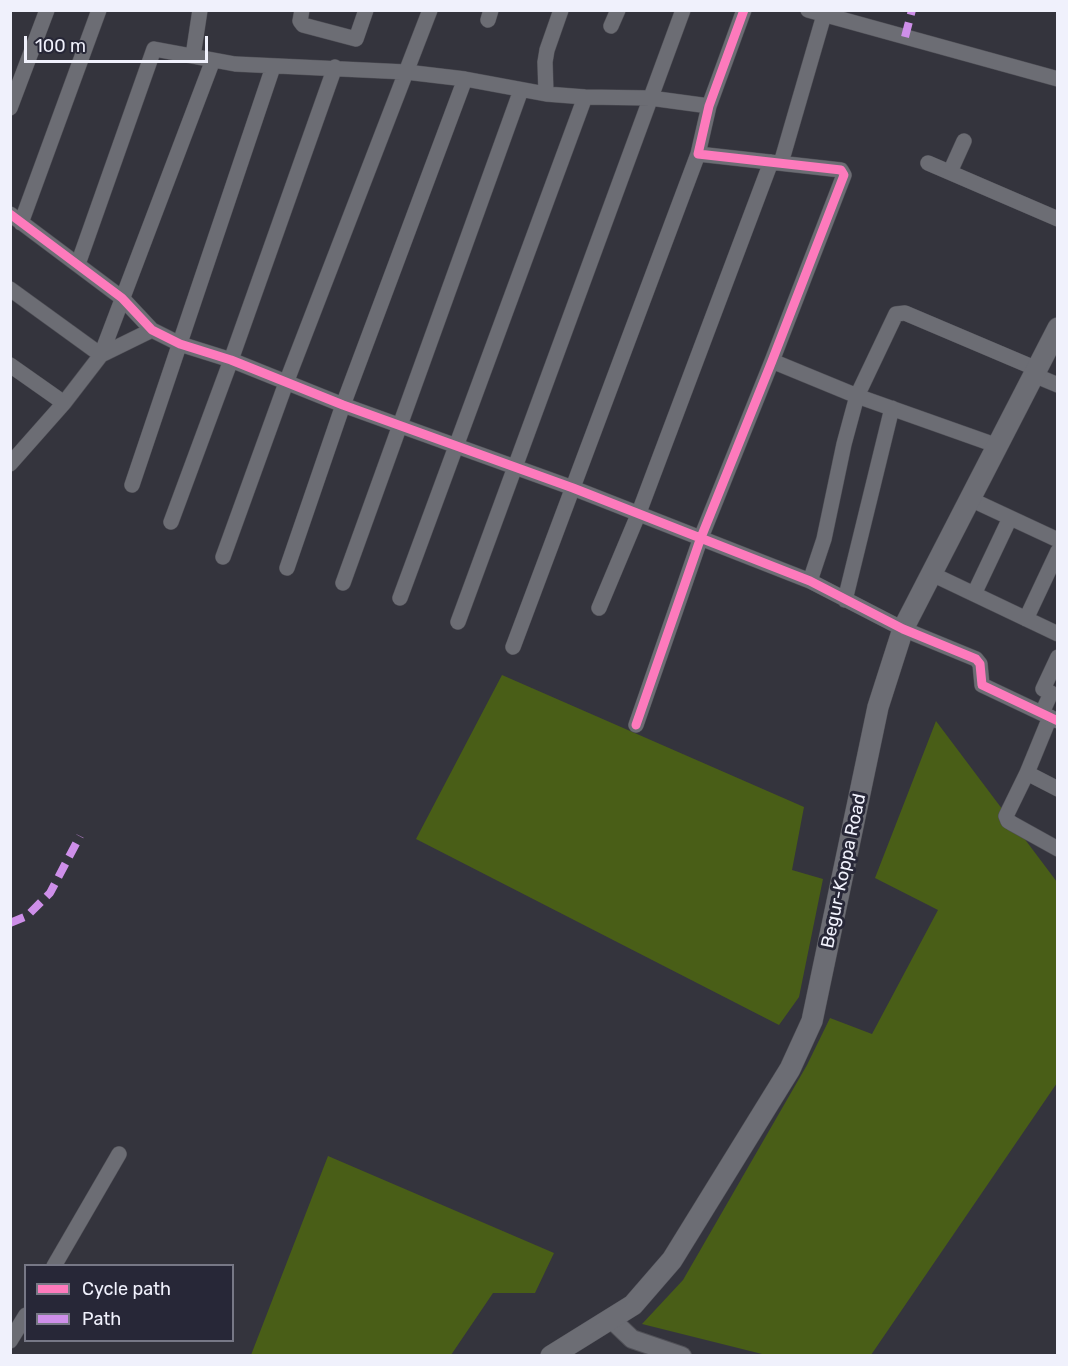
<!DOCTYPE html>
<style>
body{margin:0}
#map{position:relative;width:1068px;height:1366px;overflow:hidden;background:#34343d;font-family:Rubik,sans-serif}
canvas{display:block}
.frame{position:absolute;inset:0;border:12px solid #f0f1fc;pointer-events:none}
.legend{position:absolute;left:24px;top:1264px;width:210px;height:78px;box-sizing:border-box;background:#272737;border:2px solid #777886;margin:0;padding:8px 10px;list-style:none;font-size:18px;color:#f0f1fc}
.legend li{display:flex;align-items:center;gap:12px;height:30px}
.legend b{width:30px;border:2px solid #777886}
.scale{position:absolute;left:24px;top:36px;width:184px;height:27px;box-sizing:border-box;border:3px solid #f0f1fc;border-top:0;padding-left:8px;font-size:18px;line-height:21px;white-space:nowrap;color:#f0f1fc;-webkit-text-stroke:4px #272737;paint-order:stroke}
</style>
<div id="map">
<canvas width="1068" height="1366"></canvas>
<div class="frame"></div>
<ul class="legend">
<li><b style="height:8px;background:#fd7abc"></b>Cycle path</li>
<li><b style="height:8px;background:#ce8fe9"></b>Path</li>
</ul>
<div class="scale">100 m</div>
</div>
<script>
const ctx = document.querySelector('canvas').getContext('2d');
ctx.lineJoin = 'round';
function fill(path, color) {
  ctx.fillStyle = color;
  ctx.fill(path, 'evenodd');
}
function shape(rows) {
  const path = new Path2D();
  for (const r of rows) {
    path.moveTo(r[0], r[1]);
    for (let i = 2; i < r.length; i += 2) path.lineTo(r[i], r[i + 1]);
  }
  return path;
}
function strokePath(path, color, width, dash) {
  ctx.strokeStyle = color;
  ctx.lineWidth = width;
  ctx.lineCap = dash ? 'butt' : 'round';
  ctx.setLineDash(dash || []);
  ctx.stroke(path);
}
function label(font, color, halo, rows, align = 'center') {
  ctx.font = font + ' Rubik,sans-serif';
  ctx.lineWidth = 6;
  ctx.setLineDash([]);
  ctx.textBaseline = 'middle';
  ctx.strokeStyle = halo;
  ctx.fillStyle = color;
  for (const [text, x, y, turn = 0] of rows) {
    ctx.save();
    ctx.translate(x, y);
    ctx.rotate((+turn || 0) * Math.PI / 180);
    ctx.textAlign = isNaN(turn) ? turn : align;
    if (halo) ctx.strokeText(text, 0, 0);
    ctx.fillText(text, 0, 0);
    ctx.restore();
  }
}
const green = shape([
 [502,675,804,807,792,870,823,879,799,997,779,1025,416,839],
 [936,721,1057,882,1057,1083,871,1355,766,1355,642,1324,683,1280,807,1065,830,1018,872,1034,938,910,875,878],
 [328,1156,554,1253,535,1293,493,1293,451,1355,251,1355]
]);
const minor = shape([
 [302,10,300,21,303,25,356,39,366,10],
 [808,10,1058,79],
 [488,20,491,10],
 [611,26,618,10],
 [193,56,200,10],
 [546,94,545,62,547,50,561,10],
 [10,108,47,10],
 [781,163,824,15],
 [928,163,1058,219],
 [950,172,964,141],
 [10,214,122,298,152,330,180,344,231,360,343,405,573,488,810,581,903,629,976,659,980,664,982,685,1058,721],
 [21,223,99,10],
 [78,264,154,49,235,64,406,72,465,79,546,94,585,97,650,98,709,106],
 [10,289,101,355,152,330],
 [772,361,857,396,998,446],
 [10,365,64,403],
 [1034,375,1058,385],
 [10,464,64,403,101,355,213,60],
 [132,485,273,67],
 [970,499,1058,540],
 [171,522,231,360,335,67],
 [223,557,286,383,430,10],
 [287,568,343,405,465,79],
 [932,574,1058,634],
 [810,581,824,539,844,444,857,396,896,314,905,313,1037,369],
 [343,583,521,90],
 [974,594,1010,518],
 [400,598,585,97],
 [845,600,892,408],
 [599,608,638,515,771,162],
 [1026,619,1058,551],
 [458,622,683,10],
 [513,647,698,154],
 [1042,713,1051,693,1043,689,1058,657],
 [1050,717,1027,773,1006,816,1008,821,1013,824,1058,849],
 [636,725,700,540,772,361,844,175,841,170,698,154,709,106,744,10],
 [1027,773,1058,789],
 [54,1266,119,1154],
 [10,1341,26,1315]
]);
const tertiary = shape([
 [612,1320,632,1339,682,1356]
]);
const secondary = shape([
 [551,1356,633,1305,672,1260,790,1069,812,1021,878,707,903,629,1058,328]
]);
const quiet = shape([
 [905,37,912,10],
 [10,923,27,916,50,893,80,836]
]);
const cycleway = shape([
 [10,214,122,298,152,330,180,344,231,360,343,405,573,488,810,581,903,629,976,659,980,664,982,685,1058,721],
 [636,725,700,540,772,361,844,175,841,170,698,154,709,106,744,10]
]);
const streetNames = [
 ["Begur-Koppa Road",844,871,-78]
];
fill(green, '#495e17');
strokePath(minor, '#505057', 16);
strokePath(tertiary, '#505057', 20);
strokePath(secondary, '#505057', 22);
strokePath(minor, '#6c6d74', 15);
strokePath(tertiary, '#6c6d74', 18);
strokePath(secondary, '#6c6d74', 21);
strokePath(quiet, '#ce8fe9', 8, [15, 8]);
strokePath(cycleway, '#fd7abc', 9);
label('18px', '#f0f1fc', '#272737', streetNames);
</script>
